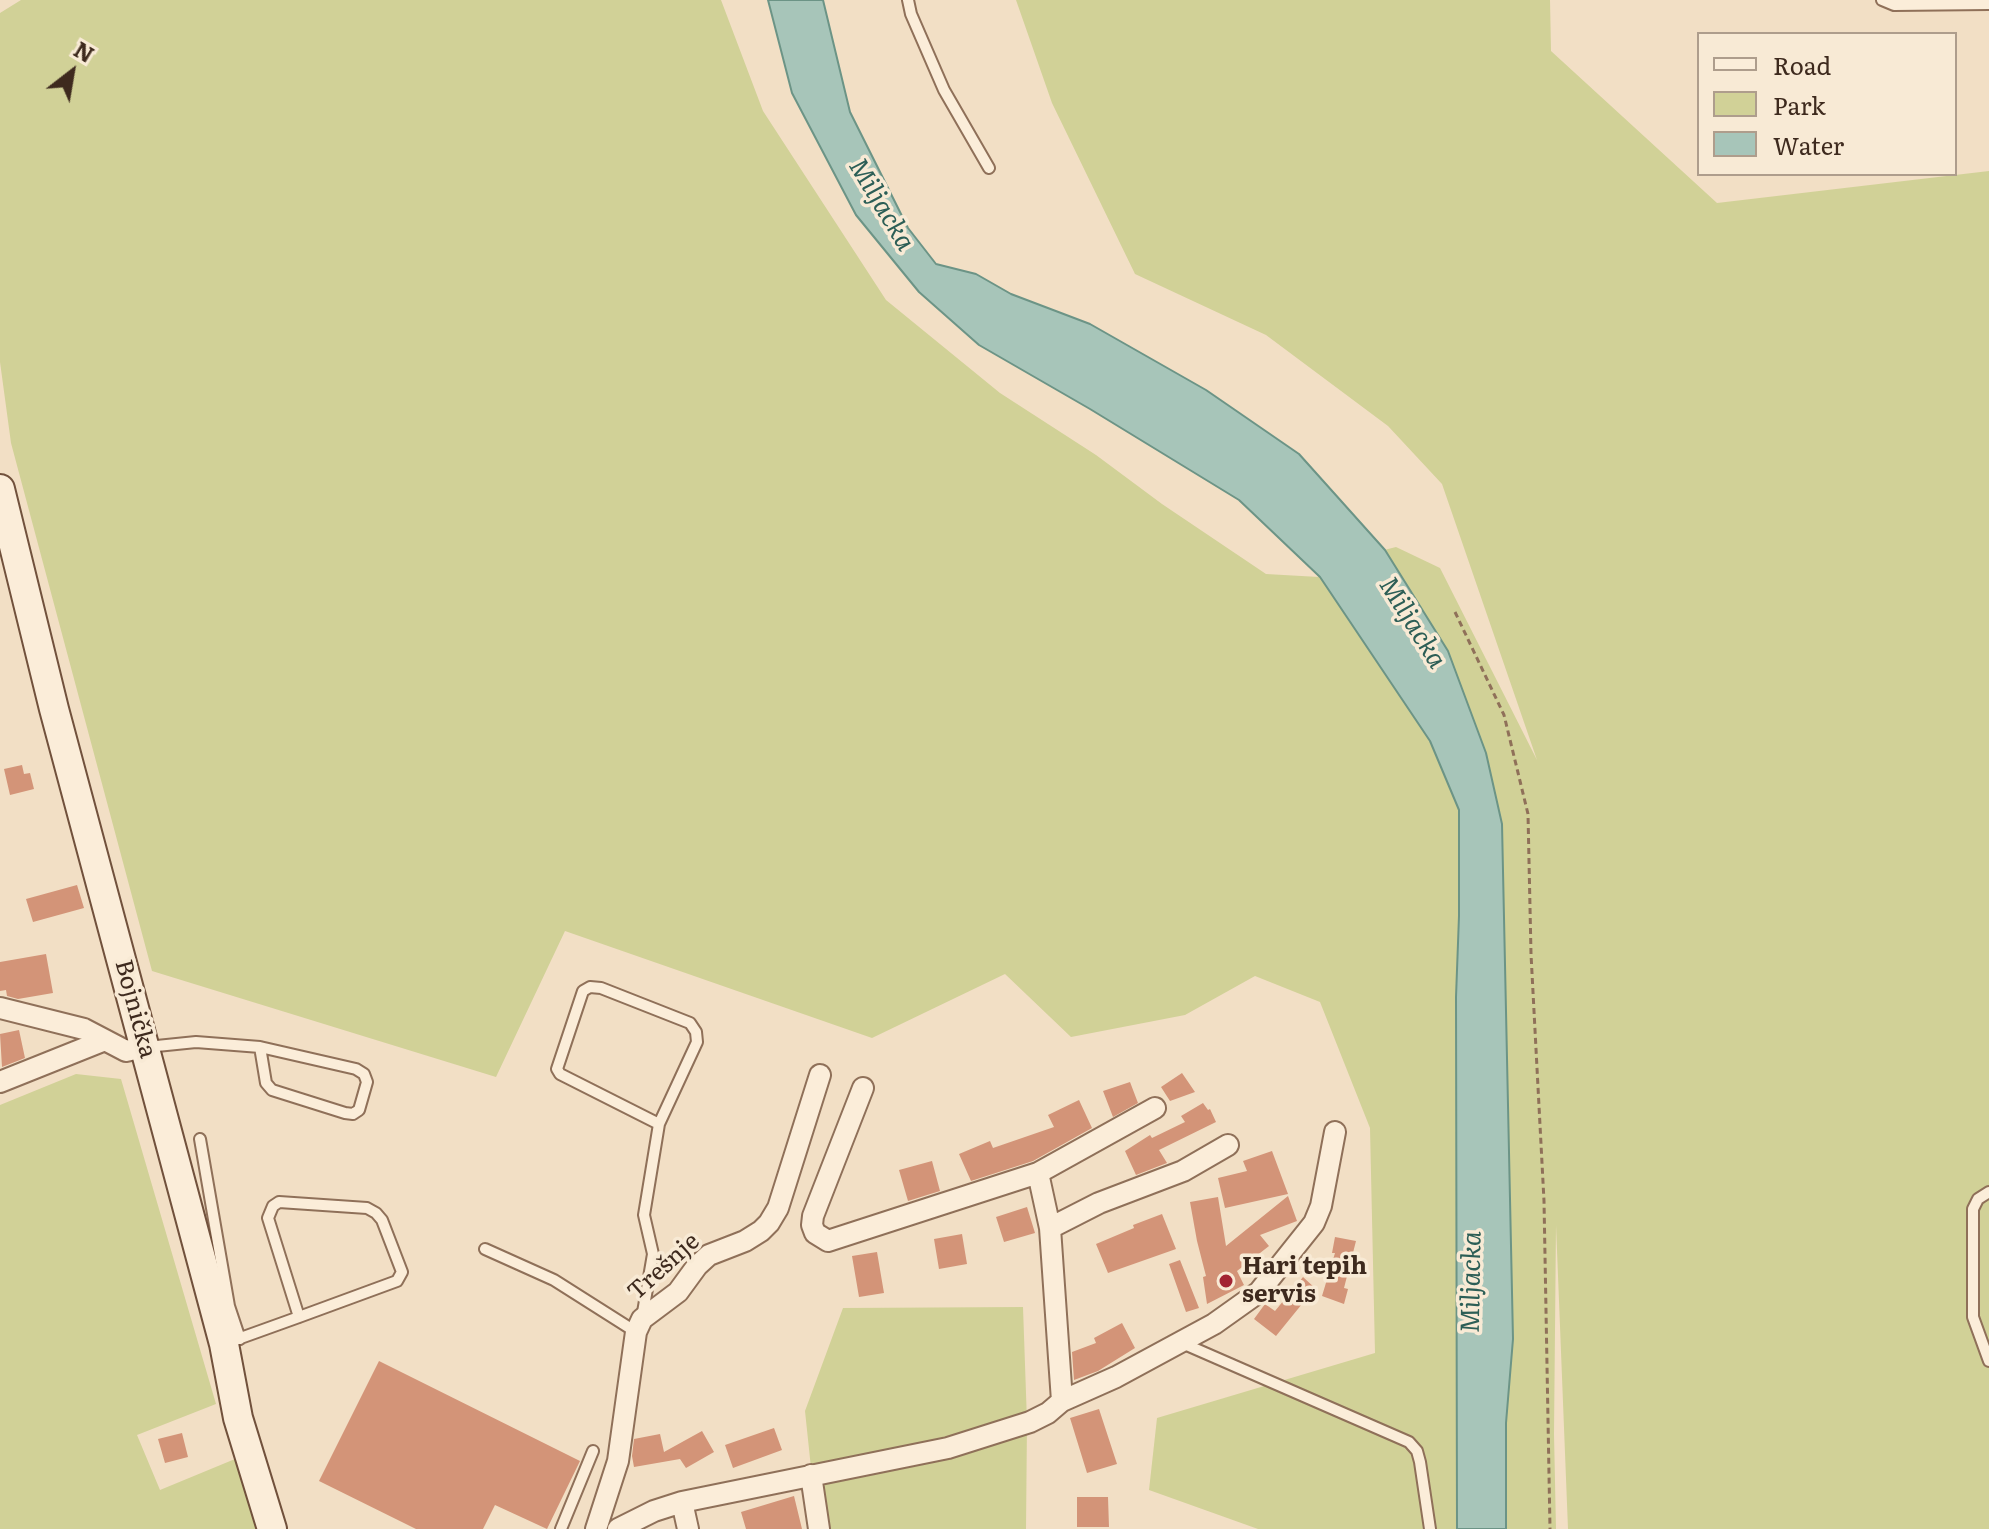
<!DOCTYPE html>
<meta charset="utf-8">
<style>
body{margin:0}
#map{position:relative;width:1989px;height:1529px;overflow:hidden;background:#f2dfc5;font-family:Literata,serif}
canvas{display:block}
.legend{position:absolute;left:1697px;top:32px;width:260px;height:144px;box-sizing:border-box;background:#f8ead5;border:2px solid #ae9d8c;margin:0;padding:10px 14px;list-style:none;font-size:24px;color:#3e2a1e}
.legend li{display:flex;align-items:center;gap:16px;height:40px}
.legend b{width:40px;border:2px solid #ae9d8c}
.north{position:absolute;left:32px;top:32px;width:80px;height:80px;-webkit-text-stroke:6px #f8ead5;paint-order:stroke;rotate:31deg;font-size:22px;font-weight:700;line-height:32px;text-align:center;color:#3e2a1e}
.north::after{content:'';display:block;margin:auto;width:28px;height:36px;background:#3e2a1e;clip-path:polygon(50% 0,100% 100%,50% 72%,0 100%)}
</style>
<div id="map">
<canvas width="1989" height="1529"></canvas>
<ul class="legend">
<li><b style="height:10px;background:#fbedd9"></b>Road</li>
<li><b style="height:22px;background:#d1d197"></b>Park</li>
<li><b style="height:22px;background:#a7c5b9"></b>Water</li>
</ul>
<div class="north">N</div>
</div>
<script>
const ctx = document.querySelector('canvas').getContext('2d');
ctx.lineJoin = 'round';
function fill(path, color) {
  ctx.fillStyle = color;
  ctx.fill(path, 'evenodd');
}
function shape(rows) {
  const path = new Path2D();
  for (const r of rows) {
    path.moveTo(r[0], r[1]);
    for (let i = 2; i < r.length; i += 2) path.lineTo(r[i], r[i + 1]);
  }
  return path;
}
function strokePath(path, color, width, dash) {
  ctx.strokeStyle = color;
  ctx.lineWidth = width;
  ctx.lineCap = dash ? 'butt' : 'round';
  ctx.setLineDash(dash || []);
  ctx.stroke(path);
}
function label(font, color, halo, rows, align = 'center') {
  ctx.font = font + ' Literata,serif';
  ctx.lineWidth = 7;
  ctx.setLineDash([]);
  ctx.textBaseline = 'middle';
  ctx.strokeStyle = halo;
  ctx.fillStyle = color;
  for (const [text, x, y, turn = 0] of rows) {
    ctx.save();
    ctx.translate(x, y);
    ctx.rotate((+turn || 0) * Math.PI / 180);
    ctx.textAlign = isNaN(turn) ? turn : align;
    if (halo) ctx.strokeText(text, 0, 0);
    ctx.fillText(text, 0, 0);
    ctx.restore();
  }
}
const green = shape([
 [21,0,721,0,763,111,886,300,1000,393,1096,455,1162,504,1266,574,1319,577,1239,499,1090,409,979,345,946,316,1349,559,1396,547,1440,568,1537,760,1442,484,1388,426,1266,335,1135,274,1052,103,1016,0,1550,0,1551,51,1717,203,1989,171,1989,1529,1568,1529,1556,1225,1554,1434,1556,1529,1258,1529,1149,1490,1157,1418,1375,1353,1370,1128,1320,1002,1255,976,1185,1015,1071,1037,1005,974,872,1038,565,931,496,1077,152,971,11,443,0,362,0,13],
 [76,1074,121,1079,216,1404,137,1435,160,1490,235,1459,257,1529,0,1529,0,1105],
 [1023,1307,1027,1422,1026,1529,822,1529,811,1468,805,1411,843,1308]
]);
const water = shape([
 [768,0,823,0,850,112,908,228,936,264,976,274,1011,294,1090,324,1206,390,1299,454,1385,550,1448,651,1486,753,1502,824,1513,1339,1506,1423,1506,1529,1457,1529,1456,997,1459,916,1459,810,1430,741,1320,577,1239,500,1090,409,979,345,919,292,856,215,792,93,768,0]
]);
const building = shape([
 [22,765,24,774,30,773,34,789,10,795,4,769],
 [77,885,84,908,33,922,26,899],
 [46,954,53,993,18,999,7,996,6,990,0,991,0,962],
 [19,1030,25,1058,2,1067,0,1034],
 [1182,1073,1195,1092,1170,1101,1161,1087],
 [1130,1082,1138,1103,1113,1117,1103,1091],
 [1079,1100,1092,1128,1033,1161,971,1181,959,1154,990,1141,993,1148,1054,1127,1048,1115],
 [1203,1103,1208,1110,1210,1109,1216,1122,1159,1150,1167,1163,1136,1175,1125,1151,1150,1135,1152,1138,1185,1122,1181,1116],
 [1272,1151,1288,1194,1225,1208,1218,1178,1247,1171,1243,1161],
 [932,1161,940,1191,908,1201,899,1170],
 [1288,1196,1297,1221,1260,1235,1269,1246,1237,1271,1244,1285,1207,1304,1203,1277,1206,1276,1197,1241,1190,1202,1218,1197,1226,1246],
 [1027,1207,1035,1233,1004,1242,996,1217],
 [1162,1214,1176,1249,1108,1273,1096,1244,1134,1228,1133,1225],
 [962,1234,967,1264,939,1269,934,1239],
 [1335,1237,1356,1241,1344,1288,1348,1289,1344,1304,1322,1296,1335,1253,1332,1253],
 [877,1252,884,1293,859,1297,852,1256],
 [1180,1260,1199,1308,1186,1312,1169,1264],
 [1303,1277,1315,1288,1276,1336,1254,1319,1265,1304,1275,1311],
 [1122,1323,1135,1348,1098,1371,1074,1380,1072,1352,1096,1343,1094,1338],
 [379,1361,580,1461,547,1529,495,1505,483,1529,416,1529,319,1481],
 [1099,1409,1117,1464,1087,1473,1070,1418],
 [774,1428,782,1450,733,1468,725,1445],
 [702,1431,714,1452,686,1468,680,1459,634,1467,632,1456,634,1439,660,1434,664,1452],
 [182,1433,188,1457,165,1463,158,1439],
 [794,1496,802,1529,746,1529,741,1512],
 [1077,1497,1108,1497,1109,1527,1077,1527]
]);
const path = shape([
 [1455,612,1504,715,1528,814,1531,954,1544,1201,1550,1529]
]);
const service = shape([
 [908,0,911,14,944,90,989,168],
 [1882,0,1894,5,1989,4],
 [147,1047,196,1042,260,1047,356,1069,364,1074,367,1082,359,1110,353,1114,345,1113,272,1090,266,1083,260,1047],
 [200,1139,229,1306,240,1339],
 [1989,1192,1978,1199,1973,1209,1973,1317,1989,1361],
 [485,1249,554,1280,636,1332],
 [642,1318,653,1254,644,1215,659,1124,697,1042,696,1032,690,1023,601,988,590,987,583,991,557,1069,560,1074,659,1124],
 [1182,1343,1409,1442,1417,1451,1420,1462,1430,1529],
 [224,1344,299,1317,397,1281,402,1272,382,1220,376,1213,367,1208,279,1202,273,1206,268,1218,299,1317],
 [561,1529,593,1451]
]);
const minor = shape([
 [0,1008,84,1029,126,1051,145,1047],
 [0,1082,105,1040],
 [863,1088,813,1216,812,1225,815,1233,828,1241,1038,1173,1050,1228,1062,1401],
 [1038,1173,1155,1108],
 [1050,1228,1099,1203,1183,1171,1228,1145],
 [811,1475,819,1529],
 [682,1502,688,1529],
 [596,1529,618,1461,636,1332,642,1319,678,1292,697,1266,709,1255,745,1241,761,1231,769,1223,778,1208,820,1075],
 [618,1529,654,1511,682,1502,948,1448,1030,1422,1048,1413,1062,1401,1116,1377,1214,1324,1259,1292,1314,1223,1321,1206,1335,1132]
]);
const secondary = shape([
 [0,489,54,709,224,1344,238,1418,272,1529]
]);
const markers = [
 [1226,1281,8,"#a32433"]
];
const streetNames = [
 ["Bojnička",135,1009,75],
 ["Trešnje",664,1267,-42]
];
const poiNames = [
 ["Hari tepih",1242,1267],
 ["servis",1242,1295]
];
const waterNames = [
 ["Miljacka",881,205,59],
 ["Miljacka",1412,623,58],
 ["Miljacka",1472,1282,-89]
];
fill(green, '#d1d197');
fill(water, '#a7c5b9');
strokePath(water, '#6c9486', 2);
fill(building, '#d39478');
strokePath(service, '#8f7059', 14);
strokePath(minor, '#8f7059', 24);
strokePath(secondary, '#71513c', 32);
strokePath(path, '#8f7059', 3, [6, 4]);
strokePath(service, '#fbedd9', 10);
strokePath(minor, '#fbedd9', 20);
strokePath(secondary, '#fbedd9', 28);
for (const [x, y, r, color] of markers) {
  const dot = new Path2D();
  dot.arc(x, y, r, 0, 2 * Math.PI);
  ctx.fillStyle = color;
  ctx.fill(dot);
  strokePath(dot, '#f8ead5', 3);
}
label('24px', '#3e2a1e', '#f8ead5', streetNames);
label('bold 24px', '#3e2a1e', '#f8ead5', poiNames, 'left');
label('italic 26px', '#2c5e56', '#f8ead5', waterNames);
</script>
